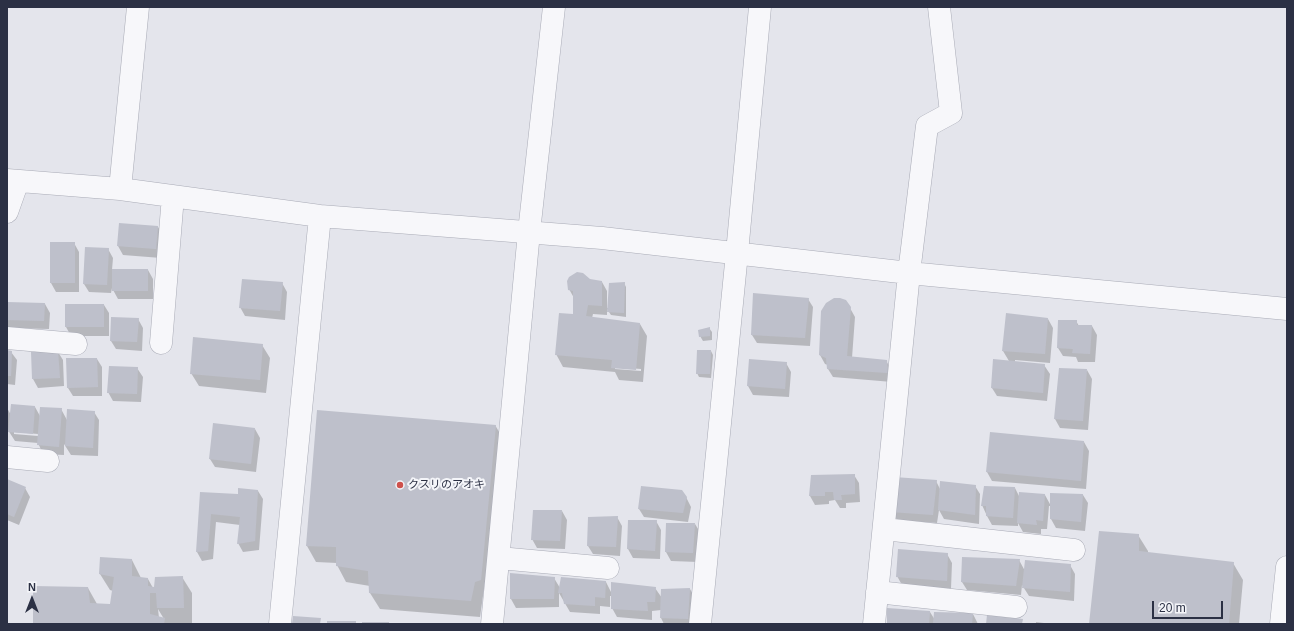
<!DOCTYPE html>
<meta charset="utf-8">
<style>
body{margin:0}
#map{position:relative;width:1294px;height:631px;overflow:hidden;background:#e4e5ec;font-family:Arial,sans-serif}
canvas{display:block}
.frame{position:absolute;inset:0;border:8px solid #2b3044;pointer-events:none}
.north{position:absolute;left:12px;top:579px;width:40px;height:40px;-webkit-text-stroke:3px #f4f5f9;paint-order:stroke;rotate:0deg;font-size:11px;font-weight:700;line-height:16px;text-align:center;color:#2b3044}
.north::after{content:'';display:block;margin:auto;width:14px;height:18px;background:#2b3044;clip-path:polygon(50% 0,100% 100%,50% 72%,0 100%)}
.scale{position:absolute;left:1152px;top:601px;width:71px;height:18px;box-sizing:border-box;border:2px solid #2b3044;border-top:0;padding-left:5px;font-size:12px;line-height:14px;white-space:nowrap;color:#2b3044;-webkit-text-stroke:3px #f4f5f9;paint-order:stroke}
</style>
<div id="map">
<canvas width="1294" height="631"></canvas>
<div class="frame"></div>
<div class="north">N</div>
<div class="scale">20 m</div>
</div>
<script>
const ctx = document.querySelector('canvas').getContext('2d');
ctx.lineJoin = 'round';
function fill(path, color) {
  ctx.fillStyle = color;
  ctx.fill(path, 'evenodd');
}
function shape(rows) {
  const path = new Path2D();
  for (const r of rows) {
    path.moveTo(r[0], r[1]);
    for (let i = 2; i < r.length; i += 2) path.lineTo(r[i], r[i + 1]);
  }
  return path;
}
function strokePath(path, color, width, dash) {
  ctx.strokeStyle = color;
  ctx.lineWidth = width;
  ctx.lineCap = dash ? 'butt' : 'round';
  ctx.setLineDash(dash || []);
  ctx.stroke(path);
}
function label(font, color, halo, rows, align = 'center') {
  ctx.font = font + ' Arial,"Noto Sans JP",sans-serif';
  ctx.lineWidth = 4;
  ctx.setLineDash([]);
  ctx.textBaseline = 'middle';
  ctx.strokeStyle = halo;
  ctx.fillStyle = color;
  for (const [text, x, y, turn = 0] of rows) {
    ctx.save();
    ctx.translate(x, y);
    ctx.rotate((+turn || 0) * Math.PI / 180);
    ctx.textAlign = isNaN(turn) ? turn : align;
    if (halo) ctx.strokeText(text, 0, 0);
    ctx.fillText(text, 0, 0);
    ctx.restore();
  }
}
const shadow = shape([
 [158,227,163,235,161,258,123,255,118,246],
 [74,243,79,252,79,292,56,292,51,283],
 [108,249,113,258,112,270,148,270,153,279,153,299,118,299,112,288,111,293,89,292,84,284],
 [590,280,602,282,607,291,607,308,608,308,624,283,626,287,626,317,611,315,607,309,607,315,593,314,592,318,640,324,647,336,643,382,619,380,615,372,563,367,556,354,575,316,574,298,569,289],
 [615,367,641,369,641,371,615,369],
 [282,283,287,292,285,320,245,316,240,307],
 [808,299,813,307,810,346,757,343,752,335],
 [7,303,45,304,50,313,49,329,8,328,7,326],
 [66,305,104,305,109,313,109,336,71,336,66,327],
 [850,308,855,317,852,358,886,361,892,370,892,382,833,377,828,369,828,365,825,364,820,355],
 [138,319,143,328,142,351,116,349,111,341],
 [1048,319,1053,328,1050,363,1015,360,1015,362,1044,365,1050,374,1047,401,997,396,992,388,1009,361,1003,351],
 [1076,321,1079,326,1092,326,1097,335,1095,362,1078,362,1076,357,1063,356,1058,348],
 [709,328,712,332,712,340,703,341,700,336],
 [262,345,270,358,266,393,199,386,191,373],
 [7,351,11,352,17,360,15,385,7,384],
 [711,351,713,355,711,378,699,377,697,373],
 [58,352,63,360,64,386,38,388,33,379],
 [97,359,102,367,102,396,73,396,68,388],
 [786,363,791,372,789,397,753,395,748,386],
 [137,368,143,377,141,402,113,401,108,392],
 [1087,370,1092,379,1088,430,1060,428,1055,419],
 [35,407,40,416,61,409,67,420,94,412,99,420,98,456,71,455,64,444,64,455,43,454,38,443,15,441,8,430,7,447,7,408,11,415],
 [14,432,38,434,38,436,14,434],
 [495,425,505,442,480,617,380,609,370,593,370,586,346,582,337,565,337,563,316,562,307,546],
 [255,429,260,438,256,472,215,467,210,459],
 [991,434,1084,442,1089,451,1086,489,992,481,987,472],
 [854,475,859,483,860,502,846,503,846,508,840,508,835,500,829,501,829,504,815,505,810,496],
 [7,480,25,488,30,497,19,525,7,520],
 [936,481,940,489,975,486,980,494,979,524,944,519,939,510,937,523,897,520,892,511],
 [1015,488,1019,496,1045,495,1051,506,1049,506,1047,529,1041,529,1041,534,1023,532,1018,523,1018,526,992,525,987,516,982,505],
 [258,491,263,499,259,550,243,552,238,543,240,525,216,522,213,559,202,561,197,552,201,493,239,495],
 [1051,494,1083,495,1088,503,1085,531,1056,528,1051,519],
 [686,497,691,507,688,522,644,517,639,509],
 [562,511,567,520,565,549,537,548,532,539],
 [617,517,622,526,620,556,593,554,588,546],
 [629,521,656,521,661,530,660,559,633,558,628,549],
 [695,524,700,532,698,562,671,561,666,552],
 [1138,535,1148,551,1148,553,1233,563,1243,580,1239,624,1090,624],
 [947,554,952,563,951,589,902,585,897,576],
 [132,560,141,578,148,579,153,588,182,577,192,593,192,623,34,624,88,588,97,604,111,605,113,591,110,590,100,574],
 [158,609,164,619,159,618],
 [1019,560,1025,571,1070,565,1075,574,1074,601,1029,596,1022,585,1021,595,967,590,962,582],
 [554,578,560,588,606,582,612,594,655,588,662,598,690,589,695,598,693,624,664,624,661,618,661,610,652,611,652,620,617,617,612,608,612,596,610,596,610,607,600,606,600,614,570,612,559,593,559,607,516,608,511,599],
 [930,612,935,620,973,614,978,624,888,624],
 [1036,622,1052,624,1036,624]
]);
const building = shape([
 [119,223,158,226,156,249,117,246],
 [50,242,75,242,75,283,50,283],
 [85,247,109,248,107,285,83,284],
 [112,269,148,269,148,291,112,291],
 [577,272,583,273,590,279,602,281,602,306,588,305,586,316,640,323,636,370,611,368,612,360,555,355,559,313,573,314,573,291,568,290,567,281,569,277],
 [242,279,283,282,280,311,239,308],
 [625,282,624,313,607,312,609,283],
 [753,293,809,298,805,338,751,335],
 [834,298,840,298,846,300,851,307,847,356,887,360,888,373,827,369,826,358,819,355,821,311,826,303],
 [7,302,45,303,44,321,7,320],
 [65,304,104,304,104,327,65,327],
 [1006,313,1048,318,1045,354,1002,351],
 [111,317,139,318,137,342,110,341],
 [1058,320,1077,320,1077,325,1092,325,1090,354,1072,353,1073,349,1057,348],
 [710,327,710,336,699,337,698,330],
 [193,337,263,344,260,380,190,374],
 [7,350,12,351,11,376,7,376],
 [697,350,711,350,710,374,696,374],
 [58,351,60,378,32,379,31,352],
 [66,358,97,358,98,387,67,388],
 [749,359,787,362,785,389,747,386],
 [993,359,1045,364,1043,393,991,388],
 [109,366,138,367,137,394,107,393],
 [1059,368,1087,369,1083,421,1054,419],
 [11,404,35,406,33,434,8,432],
 [40,407,62,408,59,447,37,445],
 [67,409,95,411,93,448,65,446],
 [317,410,496,425,481,580,475,582,471,601,369,593,368,571,336,566,336,547,306,546],
 [213,423,255,428,251,464,209,459],
 [990,432,1084,441,1081,481,986,472],
 [855,474,855,494,841,495,842,500,834,500,833,492,825,492,825,496,809,496,811,475],
 [894,477,937,480,933,515,891,512],
 [7,479,26,487,14,517,7,514],
 [940,481,976,485,975,515,938,510],
 [641,486,682,490,687,497,683,513,638,509],
 [984,486,1015,487,1013,518,986,516,986,506,981,506],
 [238,488,258,490,255,541,237,544,240,517,211,514,208,551,196,552,200,492,238,494],
 [1019,492,1045,494,1043,521,1036,520,1037,525,1017,523],
 [1050,493,1083,494,1081,522,1050,519],
 [533,510,562,510,560,541,531,540],
 [618,516,616,547,587,546,588,517],
 [628,520,657,520,655,551,627,549],
 [666,523,695,523,693,553,665,552],
 [1099,531,1139,534,1139,551,1234,562,1229,624,1089,624],
 [898,549,948,553,947,581,896,577],
 [100,557,132,559,132,576,148,578,148,586,154,587,155,577,183,576,184,608,157,608,156,593,150,593,150,614,165,618,164,624,33,624,33,586,88,587,90,603,110,604,114,577,99,574],
 [962,557,1020,559,1016,586,961,582],
 [1025,560,1071,564,1070,592,1022,588],
 [510,573,555,577,554,599,510,599],
 [561,577,606,581,605,598,595,597,595,606,564,604,562,593,558,593],
 [611,582,656,587,655,602,647,602,648,611,611,609],
 [690,588,688,619,660,618,661,589],
 [887,608,930,611,929,624,887,624],
 [934,612,973,613,972,624,933,624],
 [987,615,1023,619,1022,624,986,624],
 [293,616,321,618,320,624,292,624],
 [327,621,356,621,356,624,327,624],
 [362,622,389,622,389,624,362,624]
]);
const minor = shape([
 [7,180,120,189,320,216,602,238,909,273,1287,309],
 [120,189,138,7],
 [7,212,18,181],
 [7,338,76,344],
 [161,343,173,196],
 [7,457,48,461],
 [884,529,1074,550],
 [499,558,608,568],
 [877,592,1016,607],
 [280,624,320,216],
 [492,624,529,232,554,7],
 [700,624,737,253,760,7],
 [874,624,909,273,927,126,951,113,939,7],
 [1281,624,1287,567]
]);
const markers = [
 [400,485,4,"#ce514c"]
];
const poiNames = [
 ["クスリのアオキ",408,485]
];
fill(shadow, '#0003');
fill(building, '#bec0cb');
strokePath(minor, '#a9abb6', 23);
strokePath(minor, '#f7f7fa', 22);
for (const [x, y, r, color] of markers) {
  const dot = new Path2D();
  dot.arc(x, y, r, 0, 2 * Math.PI);
  ctx.fillStyle = color;
  ctx.fill(dot);
  strokePath(dot, '#f4f5f9', 1.5);
}
label('11px', '#2b3044', '#f4f5f9', poiNames, 'left');
</script>
